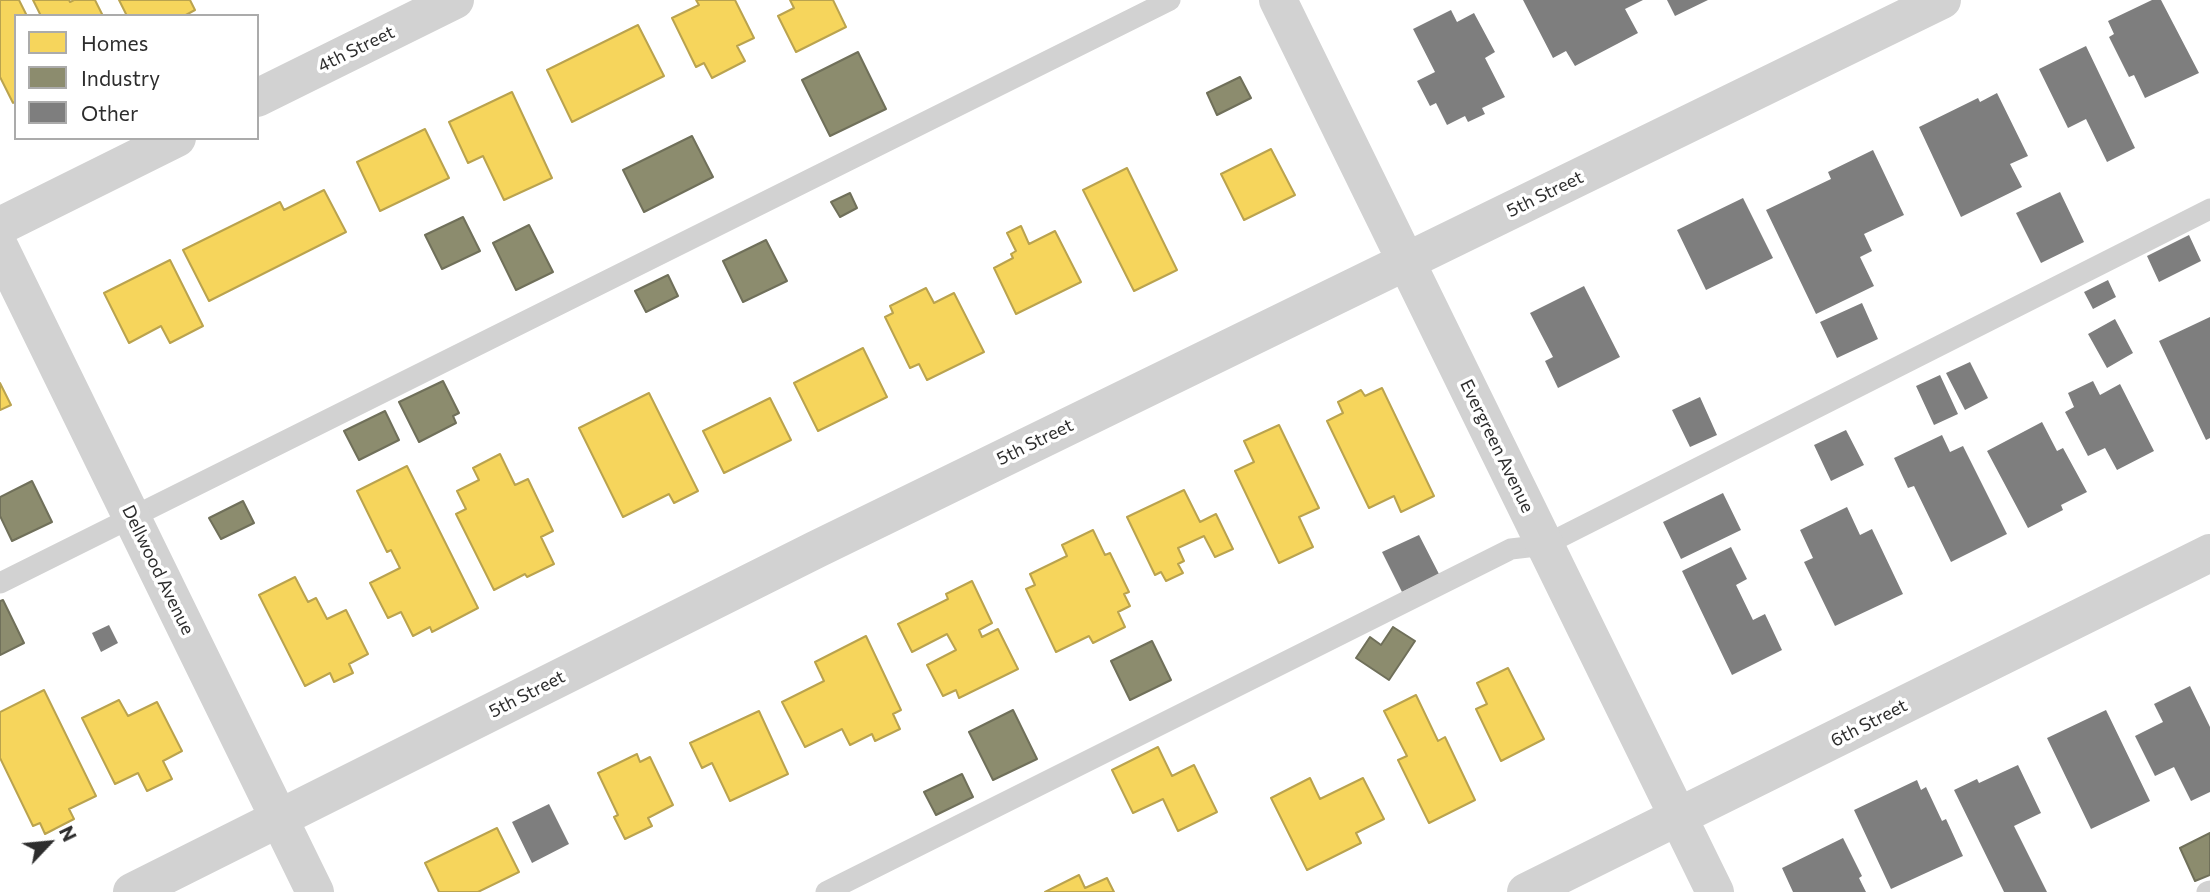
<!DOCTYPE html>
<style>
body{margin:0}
#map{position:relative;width:2210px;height:892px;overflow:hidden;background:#fff;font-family:Commissioner,sans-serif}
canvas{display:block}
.legend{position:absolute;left:14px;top:14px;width:245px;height:126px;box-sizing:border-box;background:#fff;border:2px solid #ababab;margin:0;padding:9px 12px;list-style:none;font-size:21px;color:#2d2d2d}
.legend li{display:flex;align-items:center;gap:14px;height:35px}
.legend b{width:35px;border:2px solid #ababab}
.north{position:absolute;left:14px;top:808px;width:70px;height:70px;-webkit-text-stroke:5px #fff;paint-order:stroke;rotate:64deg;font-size:19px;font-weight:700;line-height:28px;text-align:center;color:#2d2d2d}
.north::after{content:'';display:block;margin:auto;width:24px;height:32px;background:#2d2d2d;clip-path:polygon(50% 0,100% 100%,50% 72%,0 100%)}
</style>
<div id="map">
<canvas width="2210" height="892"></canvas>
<ul class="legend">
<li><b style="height:19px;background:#f6d55c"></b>Homes</li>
<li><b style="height:19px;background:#8c8c6e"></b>Industry</li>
<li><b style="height:19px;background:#7e7e7e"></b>Other</li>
</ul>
<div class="north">N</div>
</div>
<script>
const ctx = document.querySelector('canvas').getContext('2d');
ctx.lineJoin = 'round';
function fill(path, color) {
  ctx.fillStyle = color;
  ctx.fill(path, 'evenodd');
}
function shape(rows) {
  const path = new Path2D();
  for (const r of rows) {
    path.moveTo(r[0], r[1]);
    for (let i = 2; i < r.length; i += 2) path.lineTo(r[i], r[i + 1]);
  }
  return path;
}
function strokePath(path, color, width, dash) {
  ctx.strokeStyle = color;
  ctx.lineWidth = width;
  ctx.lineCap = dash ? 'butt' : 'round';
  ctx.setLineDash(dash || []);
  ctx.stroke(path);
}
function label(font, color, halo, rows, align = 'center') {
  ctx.font = font + ' Commissioner,sans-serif';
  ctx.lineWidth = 7;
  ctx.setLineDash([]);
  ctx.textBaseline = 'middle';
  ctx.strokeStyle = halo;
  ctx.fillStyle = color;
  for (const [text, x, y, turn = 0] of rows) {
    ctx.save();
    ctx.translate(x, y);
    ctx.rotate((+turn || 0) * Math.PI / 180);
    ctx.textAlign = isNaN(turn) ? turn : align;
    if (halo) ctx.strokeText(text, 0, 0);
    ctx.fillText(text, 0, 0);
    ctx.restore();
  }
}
const homes = shape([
 [0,0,19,0,27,16,16,16,16,101,13,103,0,77,0,0],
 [33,0,69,0,70,2,74,0,95,0,103,16,41,16,33,0],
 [119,0,190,0,195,10,184,16,127,16,119,0],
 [696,0,735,0,754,38,737,46,745,61,712,78,704,63,696,67,672,18,699,5,696,0],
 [790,0,833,0,846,27,796,52,778,16,794,8,790,0],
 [638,25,664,76,572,122,547,70,638,25],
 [512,92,552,178,504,200,483,156,468,163,449,122,512,92],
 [425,129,449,178,380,211,357,162,425,129],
 [1271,149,1295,195,1244,220,1221,174,1271,149],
 [1127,168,1177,270,1134,291,1083,190,1127,168],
 [324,190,346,232,209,301,183,250,280,202,284,210,324,190],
 [1021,226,1029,244,1055,231,1081,282,1016,314,994,268,1013,258,1011,254,1016,251,1007,233,1021,226],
 [170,260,203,326,170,343,161,326,129,343,104,293,170,260],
 [926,288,934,303,954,293,984,352,927,380,919,364,910,368,885,317,893,313,890,306,926,288],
 [863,348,887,397,818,431,794,383,863,348],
 [0,383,11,405,0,410,0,383],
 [1382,388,1434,496,1401,512,1394,496,1369,508,1327,421,1343,413,1338,402,1361,390,1365,396,1382,388],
 [649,393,698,491,674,503,669,494,623,517,579,428,649,393],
 [770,398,791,440,724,473,703,431,770,398],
 [1279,425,1319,508,1299,517,1313,547,1279,563,1235,471,1254,462,1244,441,1279,425],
 [500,454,515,485,528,479,553,531,541,537,554,564,527,577,525,574,494,590,456,514,466,509,457,491,479,480,473,468,500,454],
 [407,466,478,608,432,632,430,627,413,636,401,612,388,618,370,583,400,568,391,550,387,552,357,491,407,466],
 [1184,490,1200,522,1216,514,1233,549,1215,557,1204,536,1178,548,1184,561,1178,564,1183,573,1166,581,1161,572,1155,575,1127,517,1184,490],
 [1093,530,1105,555,1110,553,1129,592,1124,594,1130,606,1118,612,1125,627,1093,643,1089,636,1056,652,1026,589,1035,585,1030,574,1067,556,1062,545,1093,530],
 [295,577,308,602,316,598,327,619,346,610,368,654,349,664,353,673,334,682,330,673,305,686,259,595,295,577],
 [972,581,992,623,979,630,982,637,998,629,1018,669,959,698,956,690,943,696,927,665,956,650,947,634,912,652,898,624,948,599,946,594,972,581],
 [866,636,901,710,893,714,900,729,875,741,872,734,850,745,842,729,805,747,782,702,824,681,815,662,866,636],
 [1508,668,1544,739,1501,761,1476,709,1487,704,1477,683,1508,668],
 [44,690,96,796,69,809,74,819,45,834,40,823,33,826,0,758,0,712,44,690],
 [1416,695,1438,741,1445,737,1475,800,1429,823,1398,760,1407,756,1384,711,1416,695],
 [119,700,128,716,157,702,182,751,163,761,172,779,147,791,138,773,115,784,82,718,119,700],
 [759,711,788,774,730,801,712,763,702,768,690,743,759,711],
 [1158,747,1172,776,1194,765,1217,812,1178,831,1163,799,1133,813,1112,770,1158,747],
 [637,754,640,762,650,757,673,805,648,818,652,826,625,839,614,817,618,815,598,773,637,754],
 [1310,778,1320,799,1363,778,1384,819,1356,833,1361,843,1307,870,1271,798,1310,778],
 [497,828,519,872,478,892,439,892,425,863,497,828],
 [1079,875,1085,888,1107,878,1114,892,1045,892,1079,875]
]);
const industry = shape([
 [858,52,886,109,830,136,802,80,858,52],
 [1240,77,1251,98,1217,115,1207,93,1240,77],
 [692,136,713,177,644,212,623,170,692,136],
 [850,193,857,208,840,217,831,202,850,193],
 [463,217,480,251,442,269,425,235,463,217],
 [529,225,553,272,516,290,493,243,529,225],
 [766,240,787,281,743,302,723,261,766,240],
 [668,275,678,296,646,312,635,291,668,275],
 [443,381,459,413,453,416,456,423,419,442,399,402,443,381],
 [385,411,399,440,359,460,344,431,385,411],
 [32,481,52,522,12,541,0,516,0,497,32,481],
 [243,501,254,523,221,539,209,518,243,501],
 [3,600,24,643,0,655,0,601,3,600],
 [1393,627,1415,641,1389,680,1356,658,1370,637,1381,645,1393,627],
 [1152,641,1171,680,1130,700,1111,661,1152,641],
 [1013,710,1037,759,993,780,969,732,1013,710],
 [962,774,973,797,936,815,924,792,962,774],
 [2210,833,2210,875,2195,881,2180,848,2210,833]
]);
const building = shape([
 [1523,0,1643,0,1625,9,1638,33,1575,66,1566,51,1553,58],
 [1667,0,1708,0,1675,16],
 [2152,0,2161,0,2199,73,2145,98,2134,75,2129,77,2109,37,2114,34,2108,21],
 [1451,10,1457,22,1474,13,1495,52,1485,58,1505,97,1482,108,1485,114,1468,122,1465,116,1447,125,1436,103,1430,106,1417,81,1435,72,1413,29],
 [2086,46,2135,148,2107,162,2086,119,2068,128,2039,69],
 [1997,93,2028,156,2010,164,2022,187,1961,217,1919,127,1978,98,1980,102],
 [1873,150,1904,215,1864,234,1872,251,1860,257,1874,286,1816,314,1766,210,1831,179,1828,172],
 [2060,192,2084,242,2041,263,2016,213],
 [1743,198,1773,258,1706,290,1677,230],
 [2189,235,2201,261,2159,282,2147,256],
 [2108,280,2116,297,2093,309,2084,292],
 [1584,286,1620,357,1558,388,1545,361,1553,357,1530,313],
 [1862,303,1878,339,1837,358,1820,322],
 [2210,317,2210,438,2206,440,2159,341],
 [2115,319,2133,353,2107,368,2088,334],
 [1970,362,1988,398,1965,410,1946,373],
 [1940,375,1958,414,1934,425,1916,386],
 [2093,381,2100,395,2120,384,2154,451,2117,470,2105,448,2088,456,2065,412,2074,407,2068,393],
 [1700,397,1717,435,1690,447,1672,410],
 [2042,422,2057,451,2063,448,2087,492,2061,505,2063,510,2028,528,1987,451],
 [1846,430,1864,465,1831,481,1814,445],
 [1942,435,1950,452,1963,446,2007,534,1951,562,1914,486,1908,488,1894,458],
 [1723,493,1741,530,1681,559,1663,522],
 [1847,507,1860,535,1872,529,1903,594,1835,626,1804,562,1813,558,1800,530],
 [1419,535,1439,574,1402,592,1382,552],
 [1731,547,1747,579,1736,585,1753,620,1765,614,1782,650,1732,675,1682,571],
 [109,625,118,643,101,652,92,633],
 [2190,686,2210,727,2210,792,2191,801,2174,767,2155,776,2135,736,2163,722,2154,704],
 [2106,710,2150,801,2091,829,2047,738],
 [2018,765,2041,813,2014,826,2047,892,2004,892,1954,790,1977,779,1979,783],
 [1917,780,1921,790,1926,787,1942,821,1946,819,1963,856,1891,889,1854,810],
 [549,804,569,844,532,863,512,822],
 [1843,838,1862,876,1859,878,1866,892,1793,892,1782,868]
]);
const service = shape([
 [0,583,1170,0],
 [826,892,1511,549,1545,545,2210,209],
 [2207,892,2210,891]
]);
const minor = shape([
 [1278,0,1715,892],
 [257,98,455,0],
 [0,226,177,138],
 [0,248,315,892],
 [132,892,817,549,1942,0],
 [1526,892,2210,553]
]);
const streetNames = [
 ["4th Street",356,49,-26],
 ["5th Street",1545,194,-26],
 ["5th Street",1035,442,-26],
 ["Evergreen Avenue",1497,446,64],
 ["Dellwood Avenue",158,570,64],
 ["5th Street",527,694,-27],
 ["6th Street",1869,723,-27]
];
fill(homes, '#f6d55c');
strokePath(homes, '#baa34e', 2);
fill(industry, '#8c8c6e');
strokePath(industry, '#70705a', 2);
fill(building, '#7e7e7e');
strokePath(service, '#d2d2d2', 21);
strokePath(minor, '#d2d2d2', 38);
label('18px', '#2d2d2d', '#fff', streetNames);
</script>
